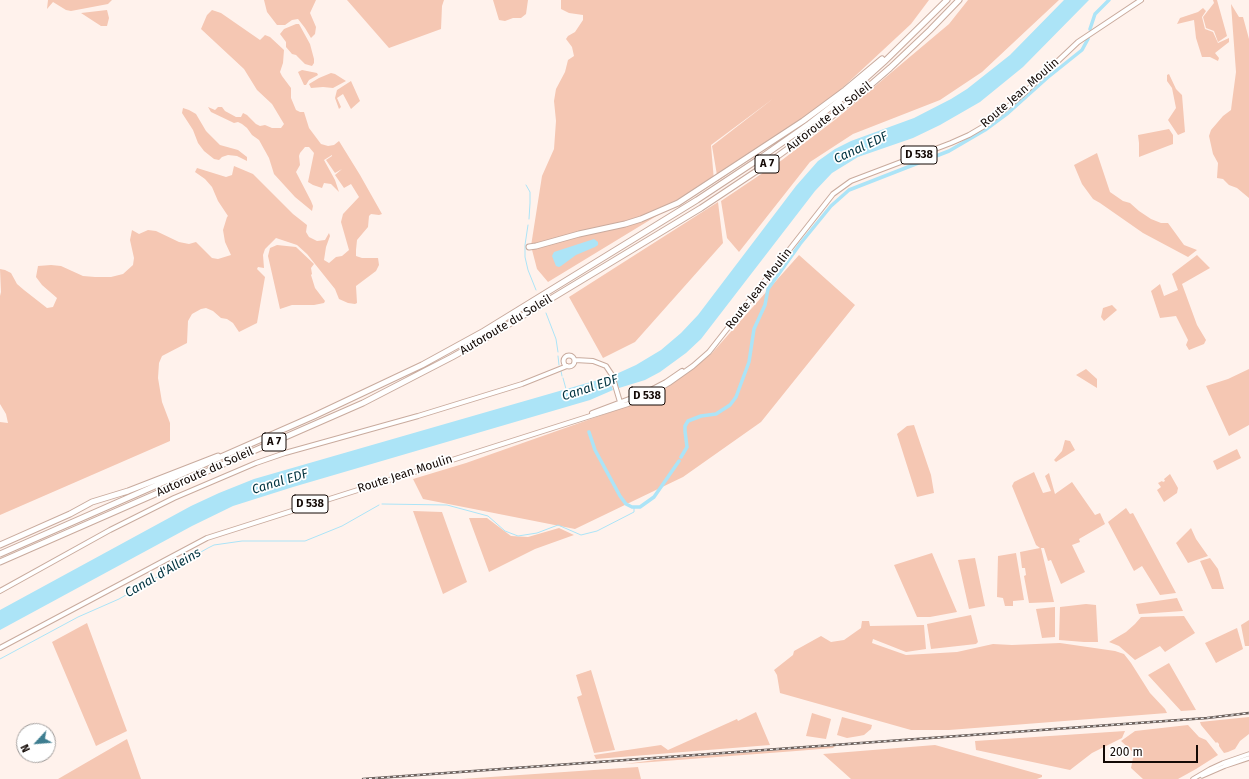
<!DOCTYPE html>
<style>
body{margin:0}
#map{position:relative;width:1249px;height:779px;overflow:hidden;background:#fff2ec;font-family:"Fira Sans",sans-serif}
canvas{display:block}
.north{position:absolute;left:16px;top:723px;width:40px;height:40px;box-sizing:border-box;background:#fff;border:1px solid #a19d9b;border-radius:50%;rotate:244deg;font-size:11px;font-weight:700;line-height:16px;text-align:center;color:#130905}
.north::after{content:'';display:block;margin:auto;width:14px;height:18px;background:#3d7d90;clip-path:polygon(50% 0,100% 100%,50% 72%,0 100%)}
.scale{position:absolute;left:1103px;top:745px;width:95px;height:18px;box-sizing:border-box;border:2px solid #130905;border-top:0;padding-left:5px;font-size:12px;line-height:14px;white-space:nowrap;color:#130905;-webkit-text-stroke:3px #fff;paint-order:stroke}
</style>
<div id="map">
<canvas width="1249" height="779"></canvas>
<div class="north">N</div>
<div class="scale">200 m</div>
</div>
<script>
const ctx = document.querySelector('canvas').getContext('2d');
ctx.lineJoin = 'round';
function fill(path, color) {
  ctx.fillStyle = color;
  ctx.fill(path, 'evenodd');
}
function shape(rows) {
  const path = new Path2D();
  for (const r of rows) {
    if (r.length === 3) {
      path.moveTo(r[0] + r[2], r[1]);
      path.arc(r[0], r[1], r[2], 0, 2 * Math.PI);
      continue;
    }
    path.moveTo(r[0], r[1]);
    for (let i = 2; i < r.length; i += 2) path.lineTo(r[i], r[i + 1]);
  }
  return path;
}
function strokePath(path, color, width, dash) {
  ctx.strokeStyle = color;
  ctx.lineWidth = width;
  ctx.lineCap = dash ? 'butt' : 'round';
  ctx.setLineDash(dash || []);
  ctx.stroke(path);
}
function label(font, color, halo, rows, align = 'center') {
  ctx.font = font + ' "Fira Sans",sans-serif';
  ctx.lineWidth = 3.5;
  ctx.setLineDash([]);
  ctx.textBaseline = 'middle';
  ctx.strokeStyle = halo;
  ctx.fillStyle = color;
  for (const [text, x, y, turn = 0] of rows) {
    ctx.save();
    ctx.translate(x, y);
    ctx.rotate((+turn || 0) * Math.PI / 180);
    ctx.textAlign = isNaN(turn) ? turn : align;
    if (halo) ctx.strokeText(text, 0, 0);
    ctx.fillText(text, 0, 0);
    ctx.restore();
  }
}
const green = shape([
 [48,0,112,0,108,4,71,11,66,10,53,2,47,9],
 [264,0,316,0,310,13,316,27,315,34,311,38,305,28,298,19,292,20,285,25,277,25,267,12],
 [347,0,444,0,442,6,441,29,389,48],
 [493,0,528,0,526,14,521,18,513,18,505,21,499,20],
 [561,0,929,0,911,24,824,105,718,181,712,146,774,98,711,145,714,181,548,282,537,269,531,246,542,176,554,149,556,121,554,101,556,89,565,72,568,60,574,56,572,47,566,39,568,36,575,32,583,20,583,15,569,13,561,9],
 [968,0,1059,0,982,72,940,100,853,134,810,162,739,252,727,238,721,201,782,160,836,119,949,24],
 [1213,0,1217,0,1227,36,1218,42,1214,31,1206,28,1203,17,1214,3],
 [1231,4,1239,17,1243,17,1249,39,1249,198,1237,188,1229,185,1223,179,1217,178,1218,163,1213,154,1209,136,1211,130,1223,116,1231,110,1232,102,1236,72],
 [1203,8,1206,11,1202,17,1205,29,1213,32,1218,43,1229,38,1229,42,1215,53,1219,58,1218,61,1210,57,1202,57,1196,38,1194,20,1177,24,1180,18,1198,12],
 [107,10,109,18,107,26,101,26,81,13],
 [212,10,221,13,260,40,265,35,270,37,284,50,283,63,280,72,282,76,291,88,291,98,296,110,300,112,304,112,309,128,321,144,328,146,334,145,339,141,360,175,382,214,379,215,371,214,369,216,368,227,357,240,356,250,356,256,362,258,378,258,379,265,376,271,356,286,357,303,355,304,348,303,339,299,335,289,307,254,297,245,276,238,265,249,263,255,264,268,258,267,257,269,265,277,257,323,239,332,233,323,227,319,221,318,213,311,206,308,201,309,192,314,188,321,187,343,162,356,159,363,158,378,162,402,170,423,170,441,0,515,0,422,8,423,6,414,0,404,0,296,1,292,0,269,5,270,11,273,17,284,24,290,47,308,53,307,57,298,42,285,36,277,38,266,51,265,61,266,83,276,95,277,111,277,123,274,133,265,134,258,130,240,132,230,139,234,148,230,156,231,179,242,189,244,196,242,212,258,218,259,231,255,225,242,223,230,227,217,228,216,218,201,212,187,205,179,195,172,197,168,226,177,232,175,234,166,253,174,293,214,307,225,306,232,309,237,317,241,325,240,329,233,330,236,326,247,324,260,329,263,336,257,342,256,349,250,341,222,343,214,359,197,351,184,344,188,335,175,342,169,335,173,326,160,332,156,332,155,324,160,335,180,339,192,331,184,324,183,322,188,313,185,308,182,314,153,309,147,305,147,300,153,299,156,300,165,296,172,311,201,313,206,312,211,295,197,274,174,269,158,259,140,252,135,247,128,242,124,238,122,234,123,211,112,208,107,215,110,218,107,222,107,225,111,236,117,241,117,243,113,247,115,256,124,260,126,265,125,272,128,281,128,284,124,272,104,257,90,244,69,201,29,207,15],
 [296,24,299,24,310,44,314,59,314,63,312,66,305,64,296,55,292,54,286,47,286,42,280,34,284,29],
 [302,70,317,73,318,75,309,80,306,85,304,85,298,72],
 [331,73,335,74,346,81,333,88,323,87,311,88,309,84,319,78],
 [1169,74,1176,89,1182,95,1185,132,1178,135,1168,120,1176,108,1172,88,1167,81,1167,75],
 [351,81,360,101,351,109,343,94,337,98,341,107,339,109,335,98,337,90],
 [183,108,189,110,196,114,206,131,220,145,238,150,247,157,247,161,237,156,228,155,222,157,219,160,214,159,204,151,198,143,193,130,182,113],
 [1169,129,1173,135,1173,144,1139,157,1139,143,1138,135],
 [1097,153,1110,192,1123,201,1130,203,1139,211,1151,219,1161,223,1168,223,1184,245,1197,250,1188,257,1143,233,1100,203,1093,199,1082,184,1074,165],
 [718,202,723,243,635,342,603,358,569,297],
 [277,245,296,247,314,264,311,268,312,274,311,275,315,288,325,301,324,303,314,305,292,305,280,309,268,256,270,248],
 [799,255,855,305,761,422,683,477,575,529,423,499,413,479,466,463,619,409,664,389,689,372,712,353],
 [1197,255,1210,268,1182,284,1197,325,1206,340,1204,344,1189,350,1186,345,1188,340,1176,316,1160,318,1151,291,1160,284,1164,296,1178,290,1172,274],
 [1112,305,1117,310,1104,321,1101,317,1103,308],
 [1086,369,1097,379,1097,388,1076,375],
 [1249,369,1249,425,1229,436,1206,386,1228,379],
 [914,425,931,475,934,493,917,497,897,434,907,426],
 [1065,440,1070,441,1075,450,1056,462,1054,460,1062,451],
 [1237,449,1241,458,1217,470,1213,461],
 [1034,472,1043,493,1051,491,1045,476,1049,473,1055,494,1072,482,1095,515,1100,513,1105,524,1079,539,1080,542,1072,545,1085,572,1061,584,1051,560,1048,561,1044,548,1041,548,1054,602,1029,603,1024,576,1026,575,1025,568,1022,568,1020,552,1040,548,1036,545,1012,486,1014,482],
 [1170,474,1178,488,1177,493,1164,502,1157,490,1161,487,1158,483,1162,481,1163,482,1165,481,1164,479],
 [1126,508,1130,514,1133,513,1176,593,1160,595,1142,566,1134,571,1108,522],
 [413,511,442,512,467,582,443,594],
 [469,518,487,518,511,536,528,537,559,528,574,535,535,549,489,572],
 [1191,528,1196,539,1208,556,1188,563,1176,543],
 [932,553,957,612,930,617,917,617,894,565],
 [1016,553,1024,600,1013,601,1013,606,1005,606,1003,598,997,597,998,556],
 [975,558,985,606,969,609,958,560],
 [1210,558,1218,569,1224,589,1212,589,1200,561],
 [1177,598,1183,611,1139,614,1136,604],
 [1086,604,1096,605,1098,642,1084,642,1059,640,1060,607],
 [1055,607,1055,637,1042,638,1036,609],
 [971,615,978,642,976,644,931,649,927,624],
 [1184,616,1195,633,1165,652,1160,646,1135,660,1119,646,1109,642,1126,632,1135,624,1141,617],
 [1249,620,1249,646,1245,646,1241,625],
 [862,621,869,621,870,626,924,625,926,649,906,652,873,639,872,643,906,655,957,652,993,644,1012,645,1060,643,1115,651,1124,654,1131,663,1150,693,1165,709,1167,713,949,730,911,730,780,693,777,675,774,670,793,655,794,651,821,636,831,642,844,640,861,628],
 [87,623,127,731,96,746,52,642],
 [1237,628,1243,649,1216,663,1205,643],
 [1169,663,1196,710,1181,711,1148,675],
 [591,670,615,750,594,753,577,697,582,695,576,675],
 [756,712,770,745,596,759,594,755,661,745,668,750,737,719,738,721],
 [812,713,831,719,826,739,806,736],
 [842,717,872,725,871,729,864,735,859,736,847,738,837,735],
 [1249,717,1249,734,1240,741,1235,749,1228,752,1224,753,1221,749,1219,746,1219,744,1217,742,1216,743,1201,725,1200,722],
 [1188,725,1199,737,1206,740,1218,755,1196,769,1178,779,1143,779,1131,768,1134,753,1121,741,1135,731],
 [1125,731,1122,738,1092,753,1070,770,976,750,975,741],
 [127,739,141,779,58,779],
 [935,745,1042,775,1042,777,1037,779,851,779,823,754],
 [835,746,833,748,796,751,625,764,662,759],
 [638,767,641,779,461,779]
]);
const water = shape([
 [1064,0,1089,0,1023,67,980,102,940,125,913,138,858,157,832,173,815,191,701,339,686,353,660,372,645,380,619,388,614,375,636,365,661,350,681,333,698,315,796,186,818,161,835,149,851,141,914,118,951,99,967,89,1010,55],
 [594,239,598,242,598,245,595,247,576,255,561,266,559,267,556,266,552,256,554,252],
 [608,377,613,390,590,400,293,487,233,506,192,526,0,630,0,610,191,506,219,493,254,479]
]);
const stream = shape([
 [526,185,530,192,530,203,529,219],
 [528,225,525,245,525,257,528,270,536,290],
 [546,313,556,339,558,352],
 [558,356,559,365],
 [561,371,562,376],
 [563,378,566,389],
 [382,504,447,505,488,516,505,531,518,536,537,533,558,525,581,535,597,531,634,512,634,508],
 [0,659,78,617,119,599,208,548,214,545,242,541,305,541,342,526,379,505]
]);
const canal = shape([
 [1090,29,1095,14,1109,0],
 [589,432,595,450,620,496,626,504,632,507,640,507,654,497,679,461],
 [681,457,687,447,685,431,685,426,688,421,701,416,716,414,730,405,736,397,749,362,754,329,765,305,768,289,800,244,831,206,849,190,949,151,985,130,1008,113,1047,78,1082,50,1088,39]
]);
const secondary = shape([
 [1202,776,1225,766,1249,758],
 [1193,779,1210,769,1223,763,1249,754]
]);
const primary = shape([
 [569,361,5.5],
 [575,360,593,361,606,366,612,375,620,402,622,403],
 [592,413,645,393,666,382,682,371],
 [0,591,110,530,174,498,256,463,285,453,418,416,522,384,567,366],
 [0,648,207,538,628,404,649,395,669,383,693,366,709,352,833,194,851,181,951,143,969,135,986,125,1022,95,1078,42,1141,0]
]);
const highway = shape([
 [529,247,536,246,579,234,625,224,641,219,678,203,803,121,845,90,882,59],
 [0,545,70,514,92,502,128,491,218,456],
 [0,554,314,416,422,365,484,331,697,200,759,159,809,124,854,89,884,62,947,0],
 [0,562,363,403,452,357,486,338,701,208,764,166,822,124,860,94,890,68,930,30,959,0]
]);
const rail = shape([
 [363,779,1207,718,1249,713]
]);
const shields = [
 [919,155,36],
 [767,164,24],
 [647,396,36],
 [274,442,24],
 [310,504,36]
];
const shieldNames = [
 ["D 538",919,155],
 ["A 7",767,164],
 ["D 538",647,396],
 ["A 7",274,442],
 ["D 538",310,504]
];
const streetNames = [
 ["Route Jean Moulin",1020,93,-41],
 ["Autoroute du Soleil",829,117,-38],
 ["Route Jean Moulin",759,289,-52],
 ["Autoroute du Soleil",506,325,-31],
 ["Autoroute du Soleil",205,472,-24],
 ["Route Jean Moulin",405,474,-18]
];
const waterNames = [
 ["Canal EDF",861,148,-25],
 ["Canal EDF",590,388,-18],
 ["Canal EDF",280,482,-17],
 ["Canal d'Alleins",163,573,-30]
];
fill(green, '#f5c7b3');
fill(water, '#ace4f7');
strokePath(stream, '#ace4f7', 1);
strokePath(canal, '#ace4f7', 3.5);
strokePath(secondary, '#c9ab9e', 5.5);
strokePath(primary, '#c9ab9e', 6);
strokePath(highway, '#c9ab9e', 7);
strokePath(secondary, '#fff', 3.5);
strokePath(primary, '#fff', 4);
strokePath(highway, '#fff', 5);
strokePath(rail, '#6b605c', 2.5);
strokePath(rail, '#fff', 1, [3]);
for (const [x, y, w] of shields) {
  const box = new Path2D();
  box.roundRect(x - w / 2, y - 9, w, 18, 3);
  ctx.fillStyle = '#fff';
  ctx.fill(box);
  strokePath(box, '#130905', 1);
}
label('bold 11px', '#130905', null, shieldNames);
label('12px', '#130905', '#fff', streetNames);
label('italic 13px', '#013340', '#fff', waterNames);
</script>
